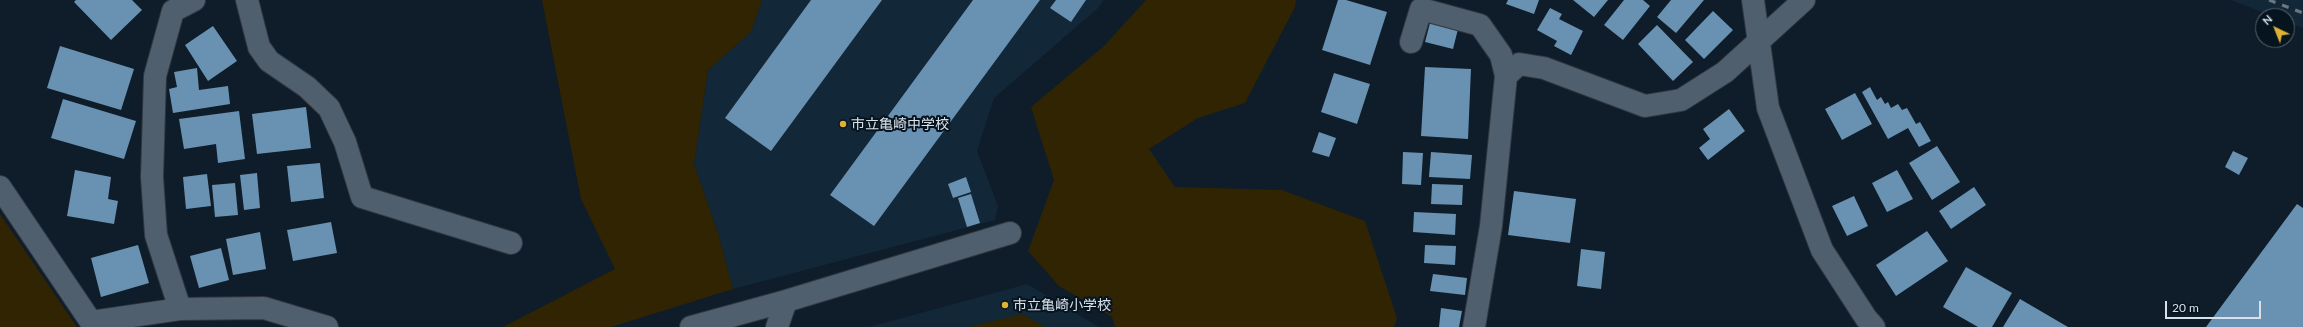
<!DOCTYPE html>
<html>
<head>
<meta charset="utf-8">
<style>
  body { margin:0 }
  #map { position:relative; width:2303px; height:327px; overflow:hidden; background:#0e1d29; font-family:Lato,sans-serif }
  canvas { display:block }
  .north { position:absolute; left:2255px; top:8px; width:40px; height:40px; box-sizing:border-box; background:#06141f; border:1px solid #5a6670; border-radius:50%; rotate:317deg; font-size:11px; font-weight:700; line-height:16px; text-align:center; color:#d8e1ea }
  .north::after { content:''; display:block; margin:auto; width:14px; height:18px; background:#deb133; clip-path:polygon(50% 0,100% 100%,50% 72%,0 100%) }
  .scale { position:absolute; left:2165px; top:301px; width:96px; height:18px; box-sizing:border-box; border:2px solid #d8e1ea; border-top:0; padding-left:5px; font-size:12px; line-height:14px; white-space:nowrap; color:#d8e1ea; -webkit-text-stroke:3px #06141f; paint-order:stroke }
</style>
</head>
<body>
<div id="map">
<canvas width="2303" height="327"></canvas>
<div class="north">N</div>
<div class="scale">20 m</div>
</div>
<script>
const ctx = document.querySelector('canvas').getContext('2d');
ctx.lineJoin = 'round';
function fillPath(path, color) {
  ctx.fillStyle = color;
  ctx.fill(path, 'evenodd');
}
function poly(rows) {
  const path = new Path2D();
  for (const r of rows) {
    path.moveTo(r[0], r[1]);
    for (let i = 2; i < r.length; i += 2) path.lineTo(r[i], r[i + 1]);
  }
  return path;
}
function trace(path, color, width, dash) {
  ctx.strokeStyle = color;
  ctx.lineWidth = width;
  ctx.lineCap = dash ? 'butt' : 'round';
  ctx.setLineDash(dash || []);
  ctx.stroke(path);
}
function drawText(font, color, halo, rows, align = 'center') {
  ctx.font = font + ' Lato,"Noto Sans JP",sans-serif';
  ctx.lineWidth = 4;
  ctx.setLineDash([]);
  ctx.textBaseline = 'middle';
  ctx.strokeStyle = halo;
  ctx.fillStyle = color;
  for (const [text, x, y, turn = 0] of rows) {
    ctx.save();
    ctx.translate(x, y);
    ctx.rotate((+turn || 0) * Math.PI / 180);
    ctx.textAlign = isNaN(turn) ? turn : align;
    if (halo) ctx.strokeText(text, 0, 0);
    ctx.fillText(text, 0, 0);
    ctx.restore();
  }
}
fillPath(poly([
  [762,0,1104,0,1097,9,994,98,977,151,998,206,995,220,733,289,718,233,694,164,708,70,751,32],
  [2231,0,2303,0,2303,28,2287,22,2287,16,2272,16],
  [1027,284,1099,327,869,327]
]), '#122737');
fillPath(poly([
  [542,0,762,0,751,32,708,70,694,164,718,233,733,289,611,327,503,327,615,269,581,199],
  [1146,0,1296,0,1295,7,1245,103,1198,118,1149,149,1175,187,1282,190,1365,221,1397,318,1394,327,1115,327,1112,317,1059,286,1028,251,1054,180,1031,107,1104,46],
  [0,214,77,327,0,327],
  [1023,314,1045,327,968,327]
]), '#302403');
fillPath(poly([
  [76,0,132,0,142,10,111,40,74,2],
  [811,0,882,0,771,151,725,118],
  [973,0,1040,0,874,226,830,195],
  [1056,0,1086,0,1071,22,1050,8],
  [1338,0,1346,0,1387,12,1370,65,1322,50],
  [1508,0,1539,0,1534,14,1506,4],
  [1573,0,1608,0,1594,17],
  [1624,0,1643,0,1650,6,1623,40,1604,25],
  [1671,0,1704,0,1676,33,1657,17],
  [1550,8,1562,14,1559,19,1583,31,1571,55,1554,46,1557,41,1537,30],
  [1713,11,1733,30,1704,59,1685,40],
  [1430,23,1458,29,1453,49,1425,42],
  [1657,25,1693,62,1673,81,1638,44],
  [213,26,237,61,208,81,185,45],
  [60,46,134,69,121,110,47,88],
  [1425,67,1471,69,1468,139,1421,136],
  [197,68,199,90,228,86,230,104,173,113,169,89,177,87,174,72],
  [1334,73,1370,84,1357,124,1321,112],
  [1870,87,1877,100,1881,97,1885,104,1888,102,1891,108,1898,104,1902,110,1907,108,1916,124,1920,122,1931,141,1919,147,1908,128,1888,139,1862,92],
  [1855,93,1872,124,1842,140,1825,109],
  [63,99,136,121,124,159,51,138],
  [306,107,311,148,257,154,252,114],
  [1729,109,1745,131,1708,160,1699,148,1710,139,1703,129],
  [239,111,245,159,218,163,216,144,184,149,179,119],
  [1319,132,1336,138,1329,157,1312,152],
  [1937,146,1960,182,1932,200,1909,163],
  [2233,151,2248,158,2239,175,2225,167],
  [1403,152,1423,153,1421,185,1402,184],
  [1431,152,1472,155,1470,179,1429,177],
  [320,163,324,198,291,202,287,166],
  [75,170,111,177,108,199,118,201,114,224,67,216],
  [1897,170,1913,199,1887,212,1872,183],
  [257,173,260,208,244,210,240,175],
  [207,174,211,206,186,209,183,177],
  [966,177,971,192,953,198,948,184],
  [235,183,238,215,215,217,212,185],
  [1432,184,1463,185,1462,205,1431,204],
  [1974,187,1986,205,1951,229,1939,211],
  [1514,191,1576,199,1570,243,1508,235],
  [971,194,980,223,967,227,958,198],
  [1854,196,1868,226,1847,236,1832,206],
  [2297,204,2303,208,2303,327,2206,327],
  [1414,212,1456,214,1455,235,1413,232],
  [331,222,337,253,293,261,287,230],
  [1927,231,1948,261,1896,296,1876,265],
  [260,232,266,269,233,275,226,239],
  [138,245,149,283,101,297,91,258],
  [1425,245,1456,246,1455,265,1424,263],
  [221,248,229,280,199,288,190,256],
  [1581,249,1605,252,1601,289,1577,286],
  [1966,267,2012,293,1992,327,1978,327,1943,307],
  [1433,274,1467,278,1465,295,1430,291],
  [2020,299,2068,327,2003,327],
  [1441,308,1462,311,1459,327,1439,327]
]), '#6991b2');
const street = poly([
  [247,0,259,47,269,61,307,87,329,108,345,142,362,197,511,243],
  [1753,0,1768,108,1822,250,1866,318,1874,327],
  [1411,42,1421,9,1480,25,1501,55,1506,76],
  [0,187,91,322,180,309,264,308,327,327],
  [180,309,156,235,152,177,155,76,173,11,194,0],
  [691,327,786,301],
  [777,327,786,301,1010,233],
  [1474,327,1491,226,1506,76,1519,64,1544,68,1645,106,1681,100,1725,72,1804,0]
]);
trace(street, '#303741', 24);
trace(street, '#4f5f6e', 22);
trace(poly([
  [2269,0,2303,13]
]), '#6a7681', 3, [7, 7]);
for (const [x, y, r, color] of [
  [843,124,4,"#deb133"],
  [1005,305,4,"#deb133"]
]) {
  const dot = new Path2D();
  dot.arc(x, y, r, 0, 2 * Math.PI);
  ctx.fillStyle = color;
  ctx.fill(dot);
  trace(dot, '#06141f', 1.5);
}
drawText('14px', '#d8e1ea', '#06141f', [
  ["市立亀崎中学校",851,124],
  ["市立亀崎小学校",1013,305]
], 'left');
</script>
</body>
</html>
